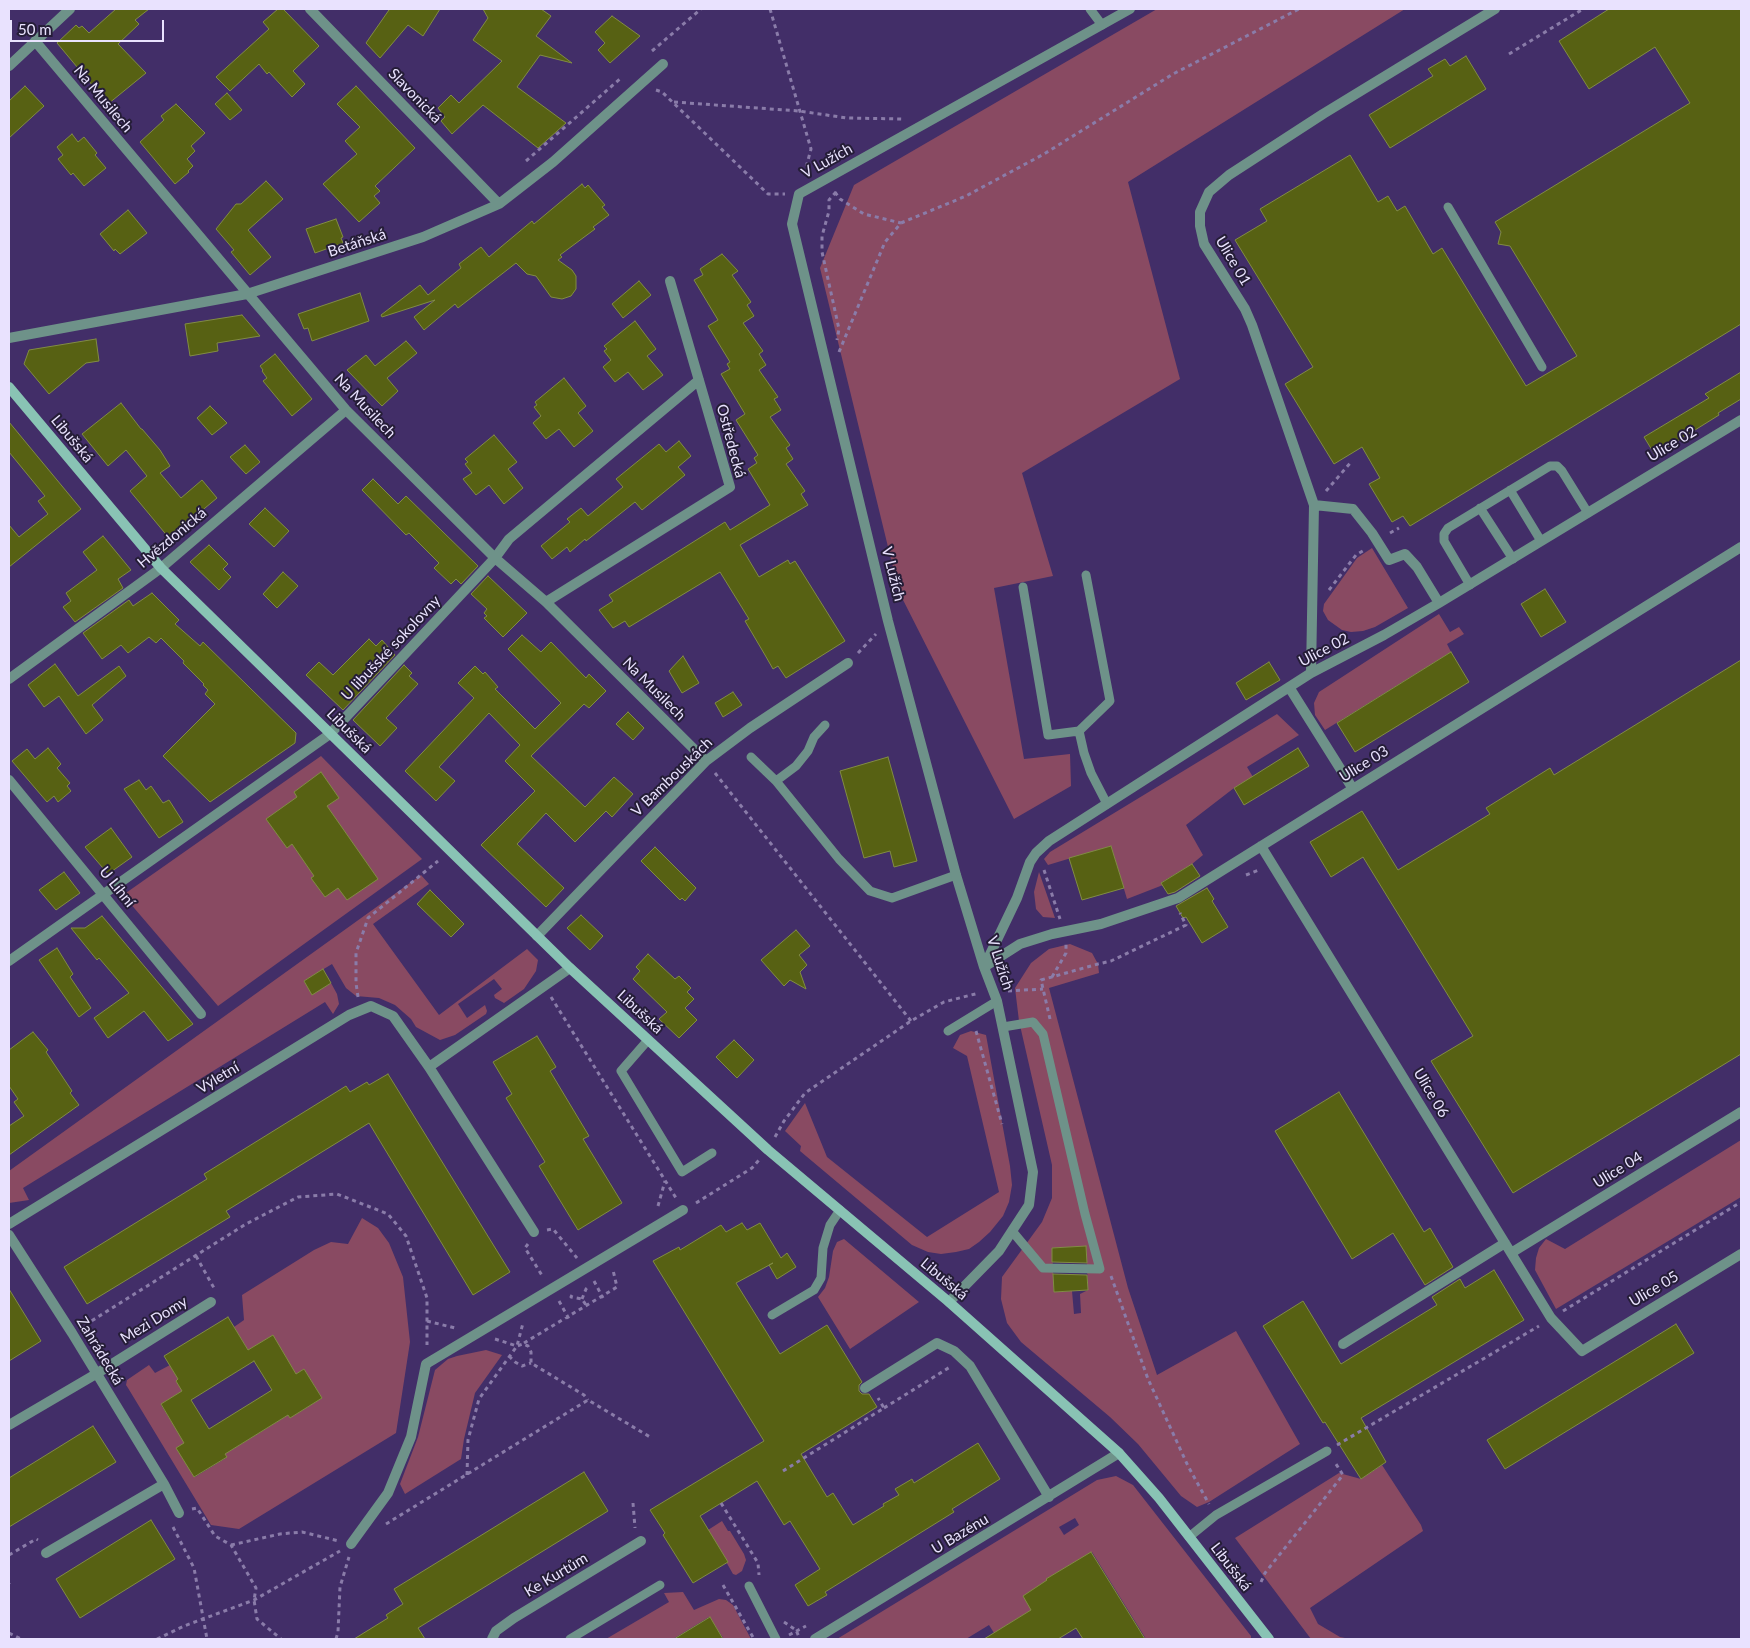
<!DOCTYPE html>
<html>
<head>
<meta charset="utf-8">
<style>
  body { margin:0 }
  #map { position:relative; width:1750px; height:1648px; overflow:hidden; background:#422e68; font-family:Lato,sans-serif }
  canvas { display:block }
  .frame { position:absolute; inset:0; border:10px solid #e9e2fe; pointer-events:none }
  .scale { position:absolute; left:10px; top:20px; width:154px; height:22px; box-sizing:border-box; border:2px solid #e9e2fe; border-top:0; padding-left:6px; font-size:15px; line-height:18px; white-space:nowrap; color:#e9e2fe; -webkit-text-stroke:4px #251d37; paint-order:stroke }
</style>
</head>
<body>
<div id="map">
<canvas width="1750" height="1648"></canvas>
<div class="frame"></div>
<div class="scale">50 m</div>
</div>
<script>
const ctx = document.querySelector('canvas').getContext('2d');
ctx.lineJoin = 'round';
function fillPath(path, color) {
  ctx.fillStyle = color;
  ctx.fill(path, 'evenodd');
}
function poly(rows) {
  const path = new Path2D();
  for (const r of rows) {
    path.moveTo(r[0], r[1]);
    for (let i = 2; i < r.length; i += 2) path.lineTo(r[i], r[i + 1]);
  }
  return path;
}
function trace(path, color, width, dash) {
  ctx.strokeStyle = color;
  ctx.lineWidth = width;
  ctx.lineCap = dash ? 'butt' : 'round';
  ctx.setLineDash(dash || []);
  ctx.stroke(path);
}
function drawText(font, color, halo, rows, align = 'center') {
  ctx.font = font + ' Lato,sans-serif';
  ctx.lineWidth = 4;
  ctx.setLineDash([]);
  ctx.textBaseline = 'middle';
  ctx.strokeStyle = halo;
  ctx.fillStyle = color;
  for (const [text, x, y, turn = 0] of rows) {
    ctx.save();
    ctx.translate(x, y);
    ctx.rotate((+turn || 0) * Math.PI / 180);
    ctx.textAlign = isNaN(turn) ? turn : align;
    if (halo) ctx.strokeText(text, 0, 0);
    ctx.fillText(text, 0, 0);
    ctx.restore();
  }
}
fillPath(poly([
  [1157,9,1405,9,1128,182,1180,379,1022,473,1053,576,994,588,1024,759,1070,754,1071,786,1014,819,899,592,820,268,854,185],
  [1372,548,1408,608,1375,627,1363,631,1351,632,1342,630,1328,620,1323,611,1324,604,1357,558],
  [1439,614,1450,632,1459,627,1464,634,1447,644,1451,652,1325,730,1315,715,1314,703,1319,692],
  [1277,714,1299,735,1247,767,1253,777,1234,788,1186,825,1203,855,1192,864,1162,882,1163,885,1127,899,1111,846,1048,865,1044,859,1050,852],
  [321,756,422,859,218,1006,123,895],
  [1039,872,1055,918,1043,917,1036,909,1034,892],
  [421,875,429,884,373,924,439,1015,527,949,538,960,536,971,524,989,504,1003,495,998,494,995,502,989,494,979,458,1004,467,1018,485,1005,487,1011,486,1014,455,1035,440,1040,416,1027,411,1019,395,1005,379,998,356,996,346,988,332,964,304,981,312,994,331,983,337,994,339,1004,333,1014,325,1002,23,1188,29,1200,9,1203,9,1171],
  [1070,944,1092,953,1098,964,1099,973,1049,988,1128,1288,1157,1375,1236,1331,1300,1444,1209,1502,1197,1507,1181,1496,1138,1444,1110,1417,1021,1342,1007,1323,1001,1299,1002,1277,1042,1222,1052,1198,1052,1165,1019,1021,1015,988,1031,963,1049,949],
  [1086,1247,1088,1290,1080,1294,1081,1313,1074,1314,1072,1291,1054,1292,1052,1248],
  [971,1031,986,1035,1010,1166,1012,1185,1009,1202,1003,1216,990,1232,979,1242,969,1249,956,1252,941,1254,928,1252,912,1245,800,1151,801,1146,785,1131,805,1103,827,1157,927,1237,999,1192,967,1056,953,1048,960,1035],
  [1741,1140,1741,1197,1556,1309,1535,1270,1536,1258,1539,1248,1546,1239,1565,1249],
  [362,1218,378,1228,389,1243,403,1277,410,1342,396,1433,239,1529,211,1525,128,1388,126,1385,127,1380,149,1365,155,1373,170,1365,178,1379,176,1381,180,1387,185,1389,161,1405,171,1421,179,1416,195,1477,226,1458,225,1454,288,1415,290,1418,322,1398,304,1369,289,1379,248,1350,234,1327,244,1320,242,1295,314,1250,331,1242,348,1244],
  [844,1239,919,1302,850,1349,818,1297,825,1288,829,1277,833,1251,837,1242],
  [486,1350,502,1355,475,1393,464,1439,461,1459,405,1494,400,1484,418,1437,435,1370,448,1359,457,1356],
  [1382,1465,1421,1525,1423,1531,1310,1608,1318,1624,1340,1637,1350,1639,1311,1639,1235,1538,1339,1473,1361,1479],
  [1116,1476,1133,1485,1251,1636,1251,1639,1146,1639,1092,1552,1047,1579,1056,1595,994,1633,989,1625,966,1639,837,1639,1097,1480],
  [1075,1518,1079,1525,1064,1535,1059,1527],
  [722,1521,728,1531,730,1531,744,1554,746,1560,742,1571,736,1575,733,1574,708,1530],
  [683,1592,694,1610,719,1599,726,1600,733,1605,751,1639,724,1639,709,1617,673,1639,606,1639,669,1602,664,1593]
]), '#894a62');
const building = poly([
  [116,9,149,9,135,20,139,24,118,44,146,73,108,104,57,43,76,25,79,28,82,26,89,33,116,9],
  [278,9,283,9,319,46,293,71,305,84,292,97,269,72,267,74,259,64,230,91,216,77,269,29,263,22,278,9],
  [386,9,440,9,423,36,408,25,380,58,366,43,389,10,386,9],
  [483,9,541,9,551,16,536,36,572,63,540,55,517,87,566,123,538,148,483,105,452,134,441,121,445,117,438,108,451,95,459,103,502,61,473,40,488,18,483,9],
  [1609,9,1741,9,1741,324,1410,526,1403,516,1392,522,1369,484,1380,478,1362,447,1334,464,1285,384,1313,367,1235,240,1267,221,1260,209,1350,155,1378,202,1388,196,1397,211,1405,206,1433,254,1442,248,1526,386,1577,356,1510,246,1498,244,1501,232,1495,222,1690,103,1655,47,1589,89,1559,41,1609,9],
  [612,16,640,36,610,63,598,50,605,43,595,32,612,16],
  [1466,56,1486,89,1390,148,1369,115,1433,76,1428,69,1445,59,1450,66,1466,56],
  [25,86,44,106,9,138,9,101,25,86],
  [356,86,415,148,375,186,380,191,374,196,380,203,359,222,323,184,357,154,345,141,360,127,337,104,356,86],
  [227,93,242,110,230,120,215,104,227,93],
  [176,104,205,133,191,146,195,151,187,159,193,166,188,171,189,172,175,184,140,142,164,120,161,116,176,104],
  [72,134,78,142,84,137,97,153,95,155,106,168,84,186,73,173,71,175,58,159,63,155,57,147,72,134],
  [266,181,283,199,248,230,271,257,250,275,231,252,234,250,216,229,236,204,241,204,266,181],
  [582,184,585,188,588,185,605,205,602,207,609,215,593,227,595,229,560,255,562,257,558,260,572,270,576,276,576,289,571,296,562,299,551,297,536,276,527,274,516,263,458,308,455,304,424,330,414,317,435,300,382,317,381,315,420,285,428,295,461,268,459,264,481,247,489,257,532,221,534,224,582,184],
  [128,210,147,233,120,254,115,249,114,251,100,234,128,210],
  [336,219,343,237,341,238,343,243,315,253,306,229,336,219],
  [722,254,738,271,732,275,751,302,747,305,754,316,743,323,763,351,759,354,766,365,759,370,778,397,774,399,781,410,770,417,790,445,786,448,793,459,786,464,805,491,801,494,808,505,740,545,759,577,788,560,790,564,795,561,845,641,786,678,778,666,773,669,765,655,745,621,749,619,720,572,629,627,625,621,613,628,599,610,613,601,609,595,725,522,730,530,770,505,748,469,757,463,754,458,758,455,736,420,745,414,721,374,730,369,727,364,730,362,708,326,718,320,694,280,703,275,700,269,722,254],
  [639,281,651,295,623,318,612,304,639,281],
  [360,293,369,321,312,341,308,328,304,329,298,314,360,293],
  [242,315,260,336,217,343,218,351,190,356,185,324,242,315],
  [635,321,656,349,647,356,663,375,643,390,628,372,615,382,603,367,611,360,604,351,607,349,604,346,635,321],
  [96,339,99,361,86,363,49,394,24,364,29,350,96,339],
  [406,341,417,353,387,378,398,391,382,406,347,370,366,355,375,366,406,341],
  [275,354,312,399,292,416,263,381,267,378,262,371,263,370,260,366,275,354],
  [1741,372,1741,399,1718,413,1719,415,1655,455,1644,437,1709,398,1705,394,1741,372],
  [564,378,586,406,578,413,593,431,574,447,559,429,546,439,533,423,541,416,534,407,537,405,535,402,564,378],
  [121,403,141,429,142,429,160,450,170,466,160,473,181,498,202,480,217,498,169,538,130,491,147,476,126,450,108,466,82,434,121,403],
  [210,406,227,423,212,435,197,418,210,406],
  [9,422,81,509,9,567,9,525,19,537,48,514,38,501,45,496,9,452,9,422],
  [494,435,517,462,508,469,523,488,504,504,489,485,476,495,463,479,472,473,465,464,468,462,465,459,494,435],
  [679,441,691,456,678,467,685,475,642,510,635,502,586,541,585,539,570,552,567,547,552,559,541,546,570,522,567,519,581,508,588,516,623,487,616,479,659,444,666,452,679,441],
  [245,445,260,462,246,474,230,457,245,445],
  [373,479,398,504,406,496,478,566,461,584,456,579,451,584,434,568,439,563,409,533,406,535,362,490,373,479],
  [265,508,289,531,274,547,249,524,265,508],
  [103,536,131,570,118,579,123,588,75,622,63,607,71,601,66,593,97,570,83,552,103,536],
  [209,545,228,564,223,569,231,577,219,590,190,562,209,545],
  [283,572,298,586,277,608,263,594,283,572],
  [488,576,527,613,503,637,484,618,487,616,484,613,487,609,471,594,488,576],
  [1545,589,1566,622,1541,637,1521,604,1545,589],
  [152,593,179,620,175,624,200,646,203,642,296,733,295,743,210,802,163,756,215,704,205,694,208,690,203,685,204,684,183,663,184,661,161,638,156,643,149,637,128,653,121,645,102,659,83,633,129,600,133,606,152,593],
  [522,635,541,652,551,642,586,678,589,674,606,691,589,708,584,704,531,756,585,807,614,777,633,794,612,817,606,811,575,842,546,813,517,844,564,888,546,907,481,845,535,791,505,761,520,745,489,713,439,767,455,781,436,801,405,771,474,698,458,683,475,666,483,674,485,672,498,687,495,689,535,729,561,703,508,649,522,635],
  [369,639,376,646,382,640,395,655,343,710,306,675,319,662,333,675,369,639],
  [1451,652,1469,682,1355,752,1337,723,1451,652],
  [683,656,699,683,682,693,669,671,683,656],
  [1741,660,1741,1054,1513,1193,1431,1061,1473,1036,1363,857,1331,877,1310,842,1362,811,1398,870,1490,814,1486,808,1550,768,1554,775,1741,660],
  [1269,662,1280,680,1246,700,1236,683,1269,662],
  [55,664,78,696,119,666,126,676,92,705,103,720,86,734,59,696,44,707,28,685,55,664],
  [404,665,412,673,409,676,418,684,386,718,397,728,380,746,353,720,404,665],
  [733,692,742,705,723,717,715,703,733,692],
  [628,712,644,728,633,740,616,724,628,712],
  [48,748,61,764,57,768,70,783,67,786,71,791,58,802,54,796,47,802,12,761,27,749,35,759,48,748],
  [1298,748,1309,766,1244,805,1234,788,1298,748],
  [888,757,917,861,894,867,890,851,864,858,840,771,888,757],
  [321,772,339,798,327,806,378,879,347,900,338,888,325,897,311,878,314,876,292,844,287,848,266,819,297,797,294,792,321,772],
  [139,780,146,790,151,786,163,803,169,800,183,822,159,838,124,789,139,780],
  [111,828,132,857,108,874,85,847,111,828],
  [1111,846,1124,888,1082,900,1069,858,1111,846],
  [655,847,696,888,685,901,682,898,680,900,641,861,655,847],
  [1192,864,1200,876,1175,892,1168,894,1161,883,1192,864],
  [64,872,80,893,56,910,39,890,64,872],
  [1207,888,1214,899,1212,901,1228,927,1202,943,1186,917,1183,918,1176,906,1207,888],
  [430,890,464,924,451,937,417,904,430,890],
  [581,915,603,936,590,950,567,928,581,915],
  [102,916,193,1024,168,1041,144,1011,108,1038,94,1018,129,993,99,958,97,960,71,928,85,928,102,916],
  [796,930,810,946,799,955,807,965,800,972,806,989,790,980,784,986,761,960,796,930],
  [57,948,73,974,70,977,91,1008,79,1017,39,960,57,948],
  [648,954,675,979,679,976,691,988,687,992,694,999,685,1008,697,1020,679,1038,659,1019,667,1012,633,979,640,971,636,967,648,954],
  [323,969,331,983,312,995,304,981,323,969],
  [33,1032,48,1050,46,1052,72,1091,70,1093,79,1105,9,1155,9,1126,24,1116,14,1102,18,1099,9,1086,9,1050,33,1032],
  [537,1036,556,1067,550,1071,589,1136,583,1139,622,1203,578,1230,539,1166,545,1162,506,1098,512,1094,493,1062,537,1036],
  [734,1040,754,1060,737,1078,716,1057,734,1040],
  [388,1074,510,1272,473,1295,369,1123,226,1211,230,1217,87,1304,64,1267,207,1179,204,1174,346,1086,350,1092,367,1082,369,1085,388,1074],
  [1339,1092,1424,1232,1430,1228,1453,1267,1425,1285,1393,1233,1352,1259,1275,1131,1339,1092],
  [742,1223,747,1230,760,1223,781,1258,787,1253,796,1267,777,1279,769,1265,773,1263,736,1283,780,1354,827,1325,862,1382,859,1385,859,1391,862,1394,869,1394,877,1407,801,1454,827,1497,833,1493,853,1525,884,1506,883,1504,899,1495,895,1489,912,1479,914,1483,978,1443,1000,1479,952,1509,954,1512,825,1592,827,1595,808,1606,795,1585,820,1569,790,1521,784,1525,757,1481,700,1516,728,1562,693,1583,663,1535,665,1533,650,1510,764,1441,653,1261,679,1247,680,1250,721,1225,726,1232,742,1223],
  [1086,1246,1087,1263,1052,1262,1052,1248,1086,1246],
  [1494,1270,1524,1320,1361,1418,1386,1462,1361,1479,1325,1422,1323,1423,1263,1326,1303,1301,1341,1364,1437,1305,1432,1297,1460,1279,1465,1288,1494,1270],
  [1053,1274,1087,1275,1088,1290,1054,1292,1053,1274],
  [9,1289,41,1341,9,1361,9,1289],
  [228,1317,248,1350,273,1335,296,1374,304,1369,322,1398,290,1418,288,1415,225,1454,227,1457,194,1477,176,1448,184,1443,161,1404,182,1391,176,1381,178,1379,164,1356,228,1317],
  [254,1361,272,1390,209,1429,191,1400,254,1361],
  [1676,1324,1694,1353,1505,1469,1487,1440,1676,1324],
  [93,1426,116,1462,9,1527,9,1478,93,1426],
  [584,1472,608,1511,418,1628,425,1639,354,1639,388,1618,386,1615,403,1604,394,1589,584,1472],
  [151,1520,175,1559,80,1618,56,1579,151,1520],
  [1091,1552,1145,1639,1083,1639,1076,1628,1058,1639,984,1639,1031,1610,1023,1596,1047,1580,1046,1579,1091,1552],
  [710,1617,723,1639,674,1639,710,1617]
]);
fillPath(building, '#576113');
trace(building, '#818c43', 1);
trace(poly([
  [770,9,811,149,804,175],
  [652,51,701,9],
  [1509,54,1583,9],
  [656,90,662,92,768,194,785,194],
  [674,102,799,111,847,118,902,119],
  [526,161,621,78],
  [835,192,840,199,864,214,901,223],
  [836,192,829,200,829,211,822,236,822,252,839,329,837,340],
  [839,352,885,242,901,223,966,196,1044,154,1173,74,1299,9],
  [1326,491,1352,461],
  [1390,533,1399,528],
  [1329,590,1356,555,1366,549],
  [858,653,876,634],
  [715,773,911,1021],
  [1044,870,1060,919],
  [1246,875,1259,870],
  [1052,977,1066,953,1066,944],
  [1008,991,1043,989],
  [358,997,356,983,356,953,368,918,438,861],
  [551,997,676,1198],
  [1050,1019,1041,980,1098,964,1111,961,1186,925,1180,913],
  [976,1031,1002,1124],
  [775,1137,784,1121,805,1093,911,1021,944,1002,979,993],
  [696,1203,752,1168,759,1160],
  [658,1206,665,1181],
  [547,1230,553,1229,577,1258],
  [528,1244,525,1248,543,1277],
  [196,1256,214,1288],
  [1111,1276,1148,1379,1188,1466,1209,1504],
  [594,1281,603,1298],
  [572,1295,571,1297,582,1299,586,1305],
  [582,1299,586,1289,588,1287],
  [559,1301,569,1319],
  [1563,1311,1741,1202],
  [427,1321,455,1328],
  [85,1325,246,1224,298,1197,337,1194,388,1214,406,1236,427,1298,427,1345],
  [495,1339,517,1346,523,1344,528,1346,531,1352,531,1363,584,1395,588,1400],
  [524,1343,617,1287,613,1270],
  [509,1356,515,1362,522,1366,531,1363],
  [884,1408,950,1367],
  [1337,1445,1539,1326],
  [783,1471,884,1408,878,1398],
  [467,1475,468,1440,479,1399,517,1346,523,1323],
  [633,1503,635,1528],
  [721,1503,758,1563,759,1575],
  [192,1509,197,1508,215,1536,231,1545,256,1588,254,1600,257,1619,281,1639],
  [386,1524,588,1400,650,1437],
  [173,1527,194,1568,207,1639],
  [231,1545,280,1534,302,1532,339,1541],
  [9,1555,36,1539,38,1540],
  [1261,1582,1265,1573,1343,1475,1334,1461],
  [9,1583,9,1584],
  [723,1585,754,1639],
  [784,1622,796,1630,799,1637],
  [9,1633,21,1639],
  [789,1635,806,1626],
  [157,1639,184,1626,254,1600,340,1551],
  [336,1639,338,1632,340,1587,349,1557]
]), '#8a7ca9', 3, [4, 4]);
trace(poly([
  [1090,9,1102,25],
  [1448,207,1542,367],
  [1510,490,1541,541],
  [1480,508,1513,559],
  [1470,585,1444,541,1444,534,1448,528,1550,466,1557,466,1562,471,1588,513],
  [1023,587,1048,735,1079,731,1110,701,1086,575],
  [1079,731,1084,753,1091,773,1107,804],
  [751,757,776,781,839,859,870,891,892,898,956,875],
  [776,781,796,766,808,751,814,737,825,725],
  [1003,1027,1033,1022,1043,1034,1085,1214,1100,1269,1043,1268,1012,1231],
  [948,1031,997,1001],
  [648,1040,621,1071,682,1172,712,1153],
  [772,1315,814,1290,821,1278,823,1248,830,1225,840,1210],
  [1189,1537,1216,1515,1327,1451],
  [749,1586,776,1639],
  [570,1639,660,1585]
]), '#6e9289', 9);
trace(poly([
  [310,9,499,204],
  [35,41,346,410,495,558,546,602,706,761],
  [9,66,70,9],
  [9,338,247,294,423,237,499,204,553,162,663,64],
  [1314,505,1353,509,1372,533,1389,560,1405,554,1417,567,1439,603],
  [546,602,730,487,670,281],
  [1311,673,1314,505,1252,325,1245,309,1204,244,1200,226,1200,212,1209,192,1229,175,1323,114,1495,9],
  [9,679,161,568,346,410],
  [1289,687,1353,789],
  [9,780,201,1014],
  [1261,846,1551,1318,1582,1351,1741,1254],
  [537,936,706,761,750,728,848,663],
  [9,961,330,734,495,558,509,539,699,380],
  [984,967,1017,898,1030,862,1036,853,1049,841,1311,673,1384,635,1439,603,1741,420],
  [984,967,1020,944,1052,934,1101,924,1178,898,1741,547],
  [429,1067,570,968],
  [9,1224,349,1015,371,1006,393,1016,429,1067,534,1232],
  [9,1235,72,1333,164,1484,179,1513],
  [1511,1253,1741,1112],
  [949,1302,999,1251,1012,1231,1029,1205,1033,1172,997,1001,984,967,956,875,888,621,792,224,799,194,1130,9],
  [1343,1344,1505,1243],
  [865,1388,937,1343,954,1351,970,1366,1049,1497],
  [9,1425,96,1374,211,1302],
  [351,1544,388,1493,411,1437,426,1364,683,1210],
  [46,1553,164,1484],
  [492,1639,496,1631,514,1618,641,1541],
  [815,1639,1119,1453]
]), '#6e9289', 10);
trace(poly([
  [9,387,161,568,570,968,768,1150,949,1302,1119,1453,1159,1498,1269,1639]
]), '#89c3b4', 10);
drawText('15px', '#e9e2fe', '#251d37', [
  ["Slavonická",415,96,46],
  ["Na Musilech",103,99,50],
  ["V Lužích",827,161,-29],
  ["Betáňská",357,243,-18],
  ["Ulice 01",1233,261,59],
  ["Na Musilech",365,406,47],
  ["Libušská",72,439,50],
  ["Ostředecká",731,441,75],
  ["Ulice 02",1672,444,-31],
  ["Hvězdonická",172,538,-40],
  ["V Lužích",893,574,76],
  ["U libušské sokolovny",391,648,-47],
  ["Ulice 02",1324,650,-28],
  ["Na Musilech",654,689,45],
  ["Libušská",349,731,45],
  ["Ulice 03",1364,764,-32],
  ["V Bambouskách",672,777,-44],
  ["U Líhní",117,887,51],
  ["V Lužích",1000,963,72],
  ["Libušská",640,1012,43],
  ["Výletní",218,1078,-31],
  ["Ulice 06",1431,1093,59],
  ["Ulice 04",1618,1170,-32],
  ["Libušská",944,1279,40],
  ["Ulice 05",1654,1289,-31],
  ["Mezi Domy",154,1320,-32],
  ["Zahrádecká",100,1351,59],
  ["U Bazénu",960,1534,-31],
  ["Libušská",1231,1567,52],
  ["Ke Kurtům",556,1575,-31]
]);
</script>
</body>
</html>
